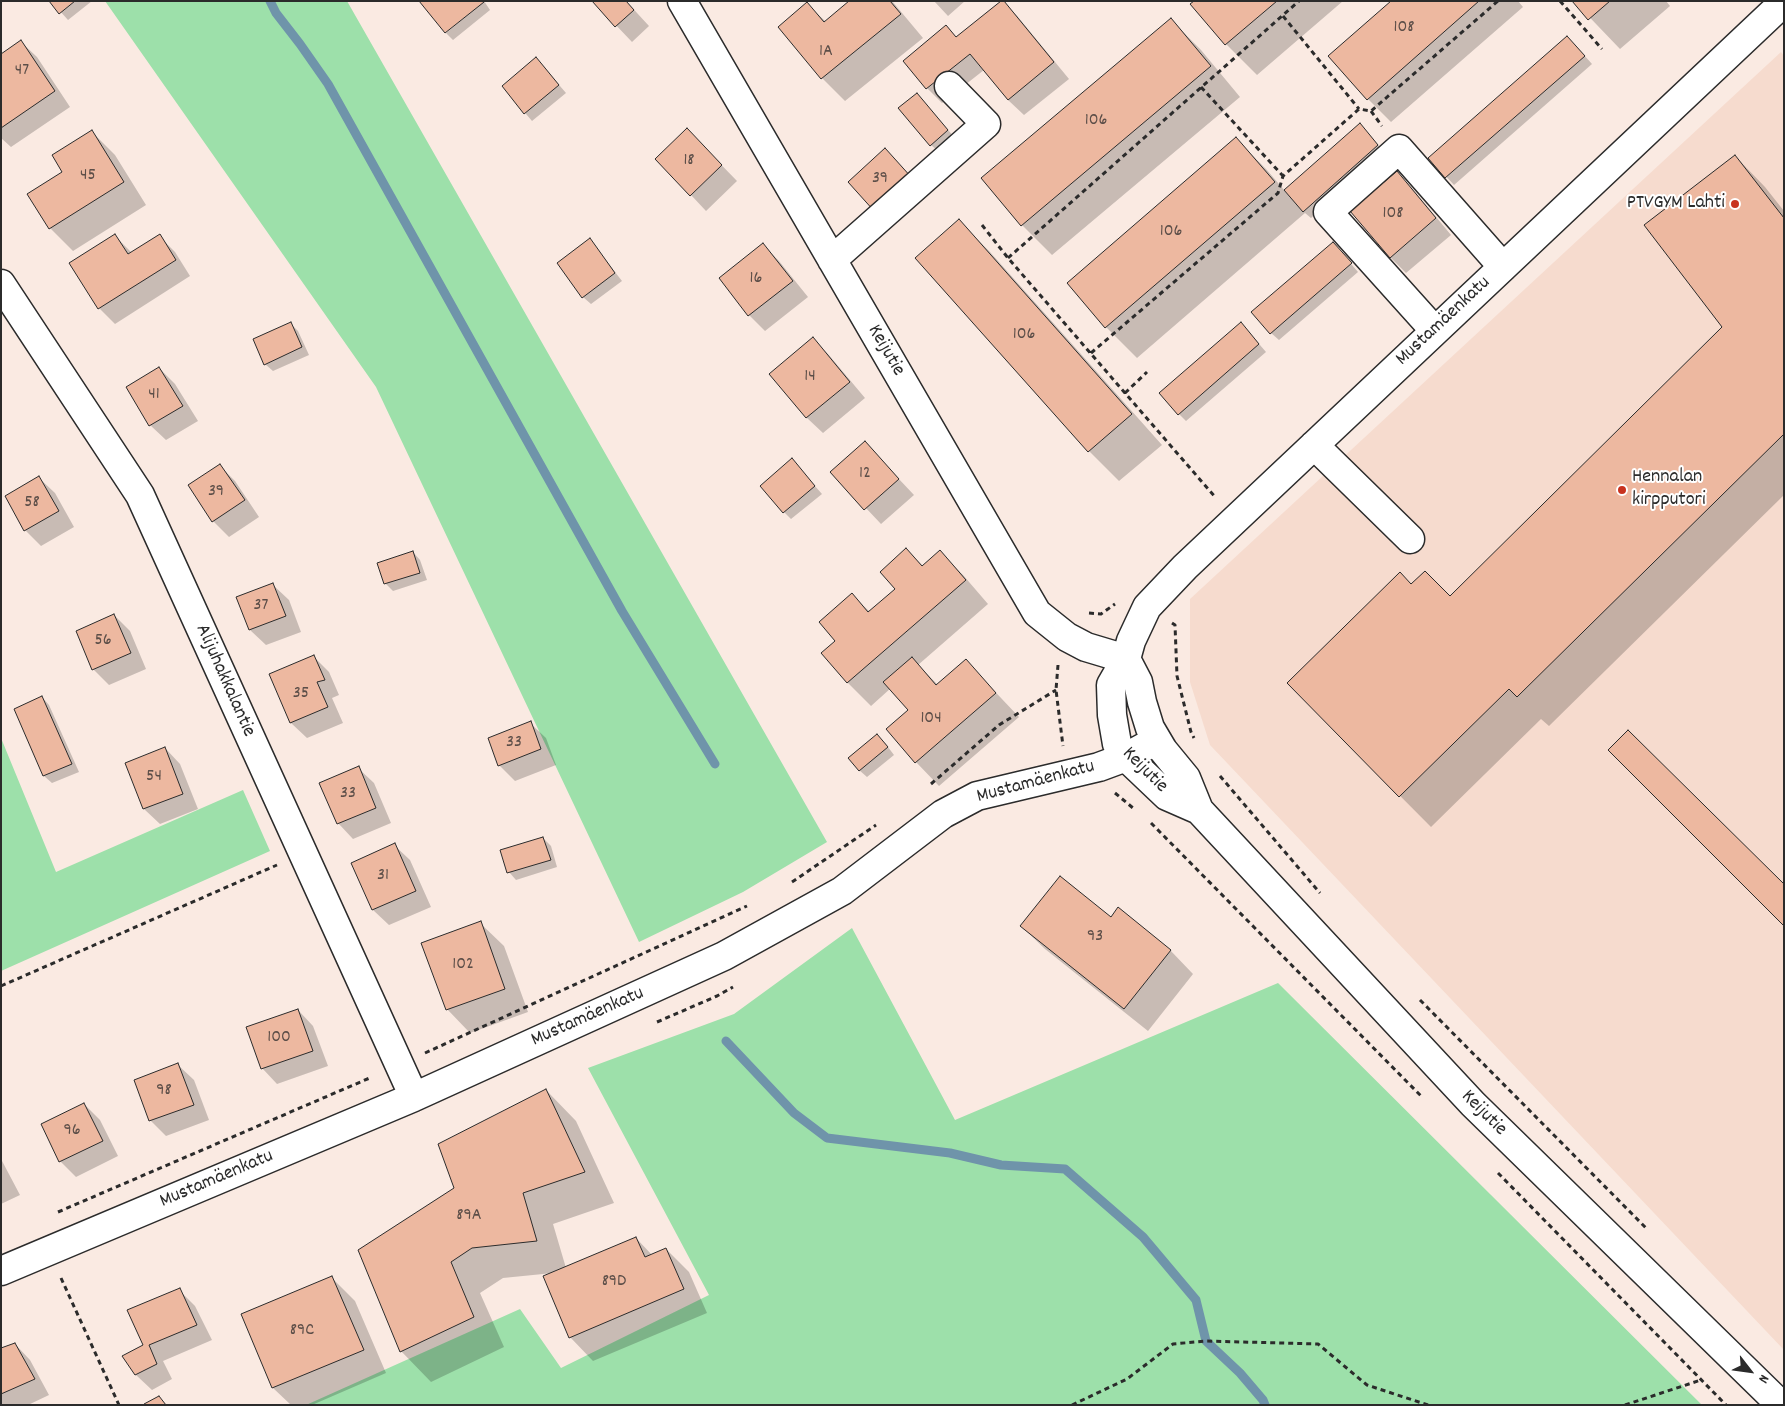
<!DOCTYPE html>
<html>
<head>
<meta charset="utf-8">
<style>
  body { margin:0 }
  #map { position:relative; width:1785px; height:1406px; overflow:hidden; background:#faeae2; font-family:Dekko,sans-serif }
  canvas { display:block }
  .frame { position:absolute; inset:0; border:2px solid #2b2b2b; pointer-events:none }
  .north { position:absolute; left:1725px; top:1346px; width:50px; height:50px; -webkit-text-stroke:4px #fff; paint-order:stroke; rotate:120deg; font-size:14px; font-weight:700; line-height:20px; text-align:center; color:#2b2b2b }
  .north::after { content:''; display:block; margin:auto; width:18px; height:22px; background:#2b2b2b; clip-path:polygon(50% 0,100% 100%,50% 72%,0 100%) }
</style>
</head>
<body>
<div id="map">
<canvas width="1785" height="1406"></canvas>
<div class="frame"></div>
<div class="north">N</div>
</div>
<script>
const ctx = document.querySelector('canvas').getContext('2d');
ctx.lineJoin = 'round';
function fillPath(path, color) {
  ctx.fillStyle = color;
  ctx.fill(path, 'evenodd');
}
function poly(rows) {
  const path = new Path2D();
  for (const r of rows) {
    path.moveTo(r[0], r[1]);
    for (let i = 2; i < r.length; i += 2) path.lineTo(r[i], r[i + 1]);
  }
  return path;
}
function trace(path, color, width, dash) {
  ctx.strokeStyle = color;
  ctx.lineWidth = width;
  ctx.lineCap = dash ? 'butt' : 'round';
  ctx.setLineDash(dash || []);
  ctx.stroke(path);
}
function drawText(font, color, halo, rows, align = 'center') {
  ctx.font = font + ' Dekko,sans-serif';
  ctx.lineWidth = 4;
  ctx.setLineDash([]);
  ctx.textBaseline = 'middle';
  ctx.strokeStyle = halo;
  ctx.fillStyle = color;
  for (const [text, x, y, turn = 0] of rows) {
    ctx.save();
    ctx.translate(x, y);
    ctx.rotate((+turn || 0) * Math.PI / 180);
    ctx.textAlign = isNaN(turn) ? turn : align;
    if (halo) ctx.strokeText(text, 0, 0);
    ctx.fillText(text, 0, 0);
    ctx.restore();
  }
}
fillPath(poly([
  [1781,52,1784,56,1784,1350,1210,745,1190,682,1190,599]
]), '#f6dbce');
fillPath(poly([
  [105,1,347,1,827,842,743,892,639,942,376,387],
  [1,738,56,872,243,790,270,851,1,971],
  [852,928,955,1120,1278,983,1702,1405,306,1405,520,1309,561,1368,709,1295,588,1068,734,1014]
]), '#9de0aa');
fillPath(poly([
  [51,1,92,1,68,20],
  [484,1,490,10,453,40,446,33],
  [593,1,626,1,649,26,632,42],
  [851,1,892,1,923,38,845,101,822,78,807,4,826,22],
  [934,1,965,1,948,16],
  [1003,1,1018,17,1069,79,1024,115,1008,100,984,70,942,103,927,88,946,27,957,38],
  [1196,1,1343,1,1257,75,1226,44,1192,4],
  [1393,1,1518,1,1523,7,1391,122,1368,99],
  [1574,1,1666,1,1670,6,1620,49],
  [1171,20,1201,50,1240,97,1052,255,1022,225],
  [21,42,37,57,70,107,11,147,1,138,1,55],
  [1575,45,1592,64,1454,185,1429,158],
  [536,58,566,93,532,121,503,87],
  [924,102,955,138,939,152,931,145],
  [92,132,115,155,146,205,73,251,50,228,64,172],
  [1367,132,1385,153,1311,218,1305,213,1137,358,1106,327,1069,283,1236,139,1266,169,1285,191],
  [702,145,737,181,706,211,691,195],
  [885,150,927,194,892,227,876,211],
  [1735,156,1765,187,1784,211,1784,495,1549,726,1541,719,1431,827,1288,683,1411,585,1450,598,1724,327],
  [1396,173,1412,188,1451,235,1406,273,1390,257],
  [959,221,990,252,1162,445,1119,481,1089,451],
  [115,236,132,253,159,236,175,252,190,276,115,324,99,308],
  [590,240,622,281,591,304,583,297],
  [763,245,779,261,808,297,765,331,749,315,721,279],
  [1340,251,1358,272,1279,340,1271,333],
  [290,323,298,331,309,355,273,371,265,364],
  [1248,331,1266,352,1186,421,1179,414],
  [812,339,828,354,865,398,823,433,807,418,771,374],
  [159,368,175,384,198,421,166,440,150,425],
  [865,443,914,495,881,524,832,472],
  [220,466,235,481,259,517,229,537,213,521,190,486],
  [799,468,822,494,791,519,784,512],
  [39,478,55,493,74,527,41,546,25,530],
  [906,550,923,566,940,552,963,575,988,604,918,665,938,685,966,661,1019,717,939,786,916,762,888,730,910,710,891,688,871,706,847,682,836,641,852,595,870,612,897,589],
  [413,552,420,560,427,580,393,591,385,583],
  [273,585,289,600,301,632,266,645,250,630,238,598],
  [114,615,130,631,146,669,109,685,93,669],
  [313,656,329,672,339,695,332,698,343,723,307,738,291,723,271,675],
  [42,697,49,705,79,772,52,783,44,776,16,709],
  [530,723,546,738,556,765,515,781,499,765],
  [885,743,894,755,867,777,859,770],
  [165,748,180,764,198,809,160,824,144,809,126,763],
  [358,768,374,783,391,823,353,839,338,823],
  [543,838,551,846,557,867,516,880,509,872],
  [394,845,410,860,431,907,389,925,373,910,353,863],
  [1111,919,1170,950,1193,974,1148,1031,1045,949,1021,926],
  [480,923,504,946,528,1012,470,1033,447,1009],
  [298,1010,313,1026,328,1066,277,1084,262,1068],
  [178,1065,194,1080,209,1120,166,1136,150,1120],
  [546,1090,576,1121,614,1203,553,1224,566,1268,636,1238,652,1255,666,1249,689,1272,707,1313,593,1361,570,1337,553,1273,503,1278,480,1293,504,1347,431,1382,401,1351,456,1188],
  [84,1104,100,1120,118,1156,76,1177,60,1161],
  [1,1159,20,1195,1,1204],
  [332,1278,355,1301,386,1373,312,1405,291,1405,273,1388,243,1315],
  [179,1290,195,1306,212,1340,163,1361,172,1379,152,1390,136,1375,124,1356,144,1345],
  [15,1344,30,1360,49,1395,28,1405,1,1405,1,1350]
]), '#0003');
trace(poly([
  [270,1,276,13,300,44,328,84,622,611,715,764],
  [726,1041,794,1113,827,1138,950,1153,1001,1165,1065,1169,1143,1237,1196,1300,1206,1341,1240,1373,1263,1400,1265,1405]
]), '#6f94aa', 9);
const building = poly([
  [49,1,75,1,59,14,49,1],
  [419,1,484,1,484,2,445,33,419,1],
  [592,1,626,1,634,10,615,27,592,1],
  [849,1,890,1,901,14,821,79,778,27,807,2,824,22,849,1],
  [1001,1,1004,1,1054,62,1008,100,970,54,926,89,903,61,946,25,956,37,1001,1],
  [1194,1,1277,1,1225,45,1190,4,1194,1],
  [1391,1,1479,1,1367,100,1328,56,1391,1],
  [1572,1,1610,1,1588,20,1572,1],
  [1171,18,1211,66,1021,226,981,178,1171,18],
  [1567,36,1585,56,1445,178,1428,158,1567,36],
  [21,40,55,91,1,128,1,54,21,40],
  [536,57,559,85,524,114,502,86,536,57],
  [917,93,948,130,930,146,898,108,917,93],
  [1360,123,1378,145,1303,212,1284,190,1360,123],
  [687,128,722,165,690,196,655,159,687,128],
  [92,130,124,182,49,229,27,194,62,172,52,155,92,130],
  [1236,137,1275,182,1105,328,1067,283,1236,137],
  [885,148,912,178,875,212,848,182,885,148],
  [1735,155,1784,218,1784,434,1517,697,1509,689,1399,797,1287,683,1400,572,1411,584,1425,571,1450,596,1722,327,1644,225,1735,155],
  [1397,171,1436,218,1390,258,1350,211,1397,171],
  [959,219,1132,414,1088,452,915,258,959,219],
  [115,234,128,254,160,234,176,260,98,309,69,263,115,234],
  [590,238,615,273,582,298,557,263,590,238],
  [1333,242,1352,263,1270,334,1251,312,1333,242],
  [763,243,793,281,748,316,719,278,763,243],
  [291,322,302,347,264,365,253,339,291,322],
  [1241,322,1259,344,1178,415,1159,393,1241,322],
  [813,337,850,382,806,418,769,374,813,337],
  [159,367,183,406,149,426,126,387,159,367],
  [865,441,899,479,864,510,830,472,865,441],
  [792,458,815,486,783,513,760,486,792,458],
  [220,464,245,500,212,522,188,485,220,464],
  [39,476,59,511,24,531,5,496,39,476],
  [906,548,922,566,940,550,966,580,847,683,821,653,835,641,819,622,852,593,868,612,895,589,880,572,906,548],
  [413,551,420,573,384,584,377,563,413,551],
  [273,583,286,616,249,630,236,597,273,583],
  [114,614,131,653,92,670,76,631,114,614],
  [314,655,325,680,317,682,328,707,290,723,269,674,314,655],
  [912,657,936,685,966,659,996,693,915,763,886,729,908,710,883,682,912,657],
  [42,696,72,764,43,776,14,709,42,696],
  [531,721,541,749,498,766,488,738,531,721],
  [1628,730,1784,884,1784,926,1608,750,1628,730],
  [877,734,888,747,859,771,848,758,877,734],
  [165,747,183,794,143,809,125,763,165,747],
  [359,766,376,808,337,824,319,783,359,766],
  [543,837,551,860,507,873,500,850,543,837],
  [395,843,416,891,372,910,351,863,395,843],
  [1060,876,1111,917,1118,907,1171,950,1124,1009,1020,926,1060,876],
  [481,921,505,989,446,1010,421,943,481,921],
  [298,1009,313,1051,261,1069,246,1027,298,1009],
  [178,1063,194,1105,149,1121,134,1080,178,1063],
  [546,1089,585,1172,523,1193,537,1241,472,1248,451,1262,474,1317,400,1352,358,1250,454,1188,438,1144,546,1089],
  [84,1103,103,1141,59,1162,41,1124,84,1103],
  [636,1237,645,1257,666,1248,684,1289,569,1338,543,1276,636,1237],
  [332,1276,364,1350,272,1388,241,1314,332,1276],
  [180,1288,197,1325,149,1345,157,1364,135,1375,122,1356,143,1345,127,1310,180,1288],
  [15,1343,35,1379,1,1394,1,1348,15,1343],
  [159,1396,166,1405,144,1405,144,1404,159,1396]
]);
fillPath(building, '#edb8a0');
trace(building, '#2b2b2b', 1);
const minor = poly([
  [682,1,1037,613,1067,637,1086,647,1126,659,1138,682,1142,702,1150,728,1163,750,1186,778,1199,810,1473,1104,1781,1405],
  [832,260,986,124,949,86],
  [1,284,140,495,414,1097],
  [1435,331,1328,212,1399,149,1503,267],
  [1314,445,1410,539],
  [1199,810,1167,796,1126,757,1117,744,1112,715,1111,685,1126,659,1131,641,1147,607,1185,567,1784,2],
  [1,1271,414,1097,724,956,842,891,943,814,977,796,1099,767,1126,757,1157,740]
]);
trace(minor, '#2b2b2b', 31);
trace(poly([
  [1560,1,1602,49],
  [1283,16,1359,109],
  [1201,87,1283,176],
  [1371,111,1382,126],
  [982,225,1008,258,1216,498],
  [1008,258,1299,1],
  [1091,353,1278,193,1283,176,1359,109,1371,111,1498,1],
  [1125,393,1147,372],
  [1089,613,1101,614,1115,604],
  [1172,623,1175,625,1177,676,1191,732,1194,738],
  [1058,665,1056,690,1063,746],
  [1220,776,1320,893],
  [931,784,999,725,1056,690],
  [1115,793,1133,808],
  [1151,823,1423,1098],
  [792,882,876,825],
  [1,986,277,865],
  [1420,1000,1648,1230],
  [657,1022,717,996,733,987],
  [425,1053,747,906],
  [1498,1173,1726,1405],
  [58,1212,372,1077],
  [61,1278,119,1405],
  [1072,1405,1127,1379,1173,1344,1206,1341,1318,1344,1367,1385,1428,1405],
  [1625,1405,1701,1380]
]), '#2b2b2b', 3, [5, 4]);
trace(minor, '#fff', 28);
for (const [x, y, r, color] of [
  [1735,204,5,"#c8321e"],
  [1622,490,5,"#c8321e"]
]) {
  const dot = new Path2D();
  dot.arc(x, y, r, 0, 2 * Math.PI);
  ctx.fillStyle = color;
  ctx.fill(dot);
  trace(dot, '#fff', 2);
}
drawText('18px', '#5c4e48', null, [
  ["108",1404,29],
  ["1A",826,53],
  ["47",22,72],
  ["106",1096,122],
  ["18",689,162],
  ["45",88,177],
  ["39",880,180],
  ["108",1393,215],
  ["106",1171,233],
  ["16",756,280],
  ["106",1024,336],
  ["14",810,378],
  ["41",154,396],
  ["12",865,475],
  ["39",216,493],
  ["58",32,504],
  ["37",261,607],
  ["56",103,642],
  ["35",301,695],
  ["104",931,720],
  ["33",514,744],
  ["54",154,778],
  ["33",348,795],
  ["31",383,877],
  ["93",1095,938],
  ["102",463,966],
  ["100",279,1039],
  ["98",164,1092],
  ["96",72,1132],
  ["89A",469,1217],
  ["89D",614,1283],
  ["89C",302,1332]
]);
drawText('20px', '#2b2b2b', '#fff', [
  ["PTVGYM Lahti",1725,204],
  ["Hennalan",1632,478,"left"],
  ["kirpputori",1632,501,"left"]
], 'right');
drawText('20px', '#2b2b2b', '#fff', [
  ["Mustamäenkatu",1444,322,-43],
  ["Keijutie",885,351,60],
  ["Alijuhakkalantie",224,681,66],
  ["Keijutie",1144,771,45],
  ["Mustamäenkatu",1036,783,-15],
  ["Mustamäenkatu",588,1018,-24],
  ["Keijutie",1483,1114,45],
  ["Mustamäenkatu",217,1180,-23]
]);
</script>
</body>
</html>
